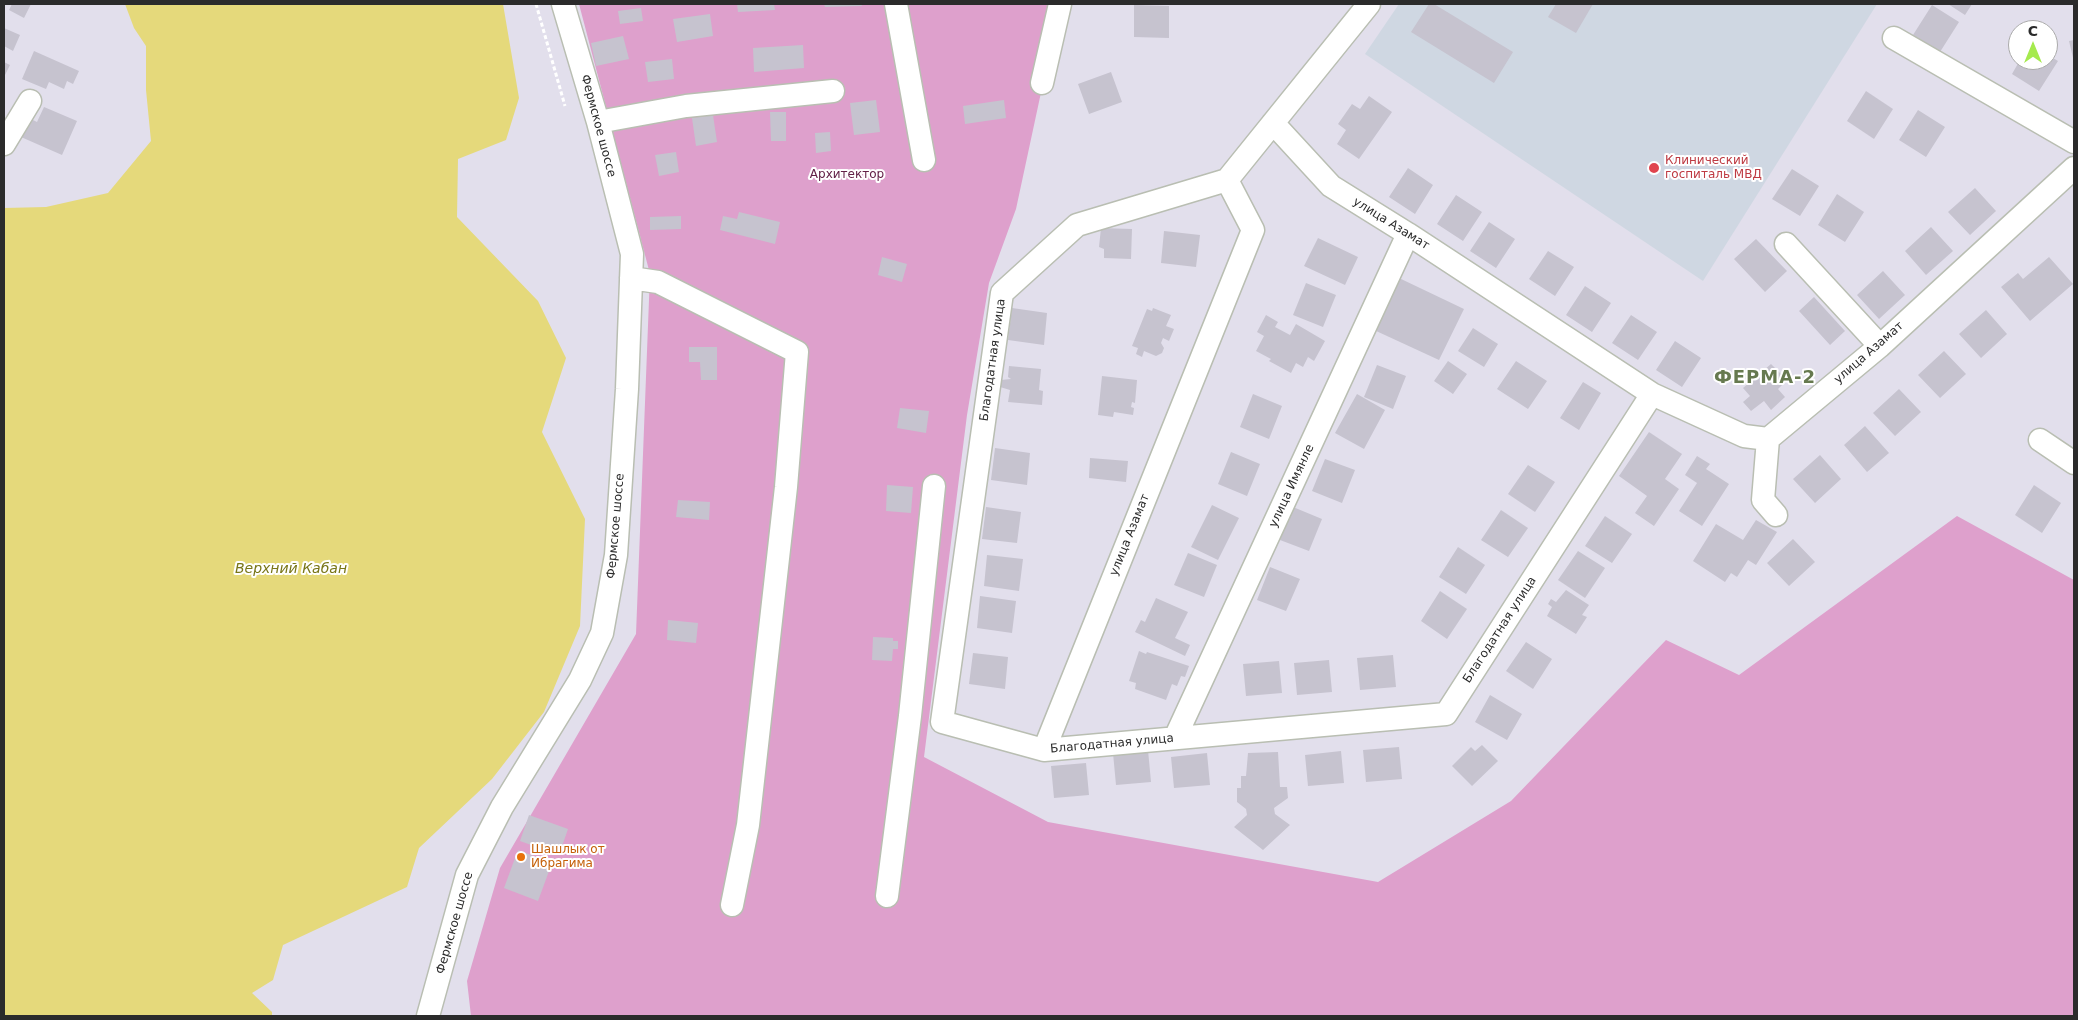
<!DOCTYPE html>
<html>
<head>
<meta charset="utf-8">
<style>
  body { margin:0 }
  #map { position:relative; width:2078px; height:1020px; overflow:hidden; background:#e2dfec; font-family:"DejaVu Sans",sans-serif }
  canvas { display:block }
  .frame { position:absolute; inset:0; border:5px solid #2b2b2b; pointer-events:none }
  .north { position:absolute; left:2008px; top:20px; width:50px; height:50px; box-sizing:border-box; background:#fff; border:1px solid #aaa; border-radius:50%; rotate:0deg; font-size:14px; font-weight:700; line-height:20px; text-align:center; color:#2b2b2b }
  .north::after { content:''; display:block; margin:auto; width:18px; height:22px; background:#a5ea4e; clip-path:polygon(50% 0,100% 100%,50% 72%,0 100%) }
</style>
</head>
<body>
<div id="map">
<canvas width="2078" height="1020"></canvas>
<div class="frame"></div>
<div class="north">С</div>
</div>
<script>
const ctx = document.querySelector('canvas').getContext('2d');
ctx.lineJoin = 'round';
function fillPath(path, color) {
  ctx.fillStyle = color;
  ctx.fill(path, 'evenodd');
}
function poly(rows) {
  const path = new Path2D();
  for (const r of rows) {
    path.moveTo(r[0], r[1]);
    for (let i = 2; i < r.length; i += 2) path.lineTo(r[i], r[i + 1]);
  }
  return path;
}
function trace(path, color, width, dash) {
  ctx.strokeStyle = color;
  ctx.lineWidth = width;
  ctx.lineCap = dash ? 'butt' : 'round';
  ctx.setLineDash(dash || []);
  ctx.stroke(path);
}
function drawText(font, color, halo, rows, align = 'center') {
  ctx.font = font + ' "DejaVu Sans",sans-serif';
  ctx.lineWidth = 4;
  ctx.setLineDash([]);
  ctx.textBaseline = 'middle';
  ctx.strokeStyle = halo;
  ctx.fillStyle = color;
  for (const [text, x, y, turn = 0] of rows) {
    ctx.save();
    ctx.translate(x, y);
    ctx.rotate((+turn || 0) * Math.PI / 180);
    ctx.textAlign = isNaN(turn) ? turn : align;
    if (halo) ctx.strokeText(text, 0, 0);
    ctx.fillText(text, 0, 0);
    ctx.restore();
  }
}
fillPath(poly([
  [1399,4,1877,4,1703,281,1365,54]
]), '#cfd7e2');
fillPath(poly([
  [579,4,1060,4,1016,209,989,283,967,415,924,757,1048,822,1378,882,1511,801,1666,640,1739,675,1957,516,2074,580,2074,1016,471,1016,467,981,500,868,636,634,650,274]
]), '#dea0cc');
fillPath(poly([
  [125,4,503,4,519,98,506,140,458,159,457,217,538,301,566,358,542,432,585,519,580,626,544,712,492,779,419,848,407,887,283,945,273,980,252,993,272,1012,272,1016,4,1016,4,208,46,207,108,193,151,141,146,90,146,46,134,28]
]), '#e5d97b');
fillPath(poly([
  [12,4,31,4,24,18,9,10],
  [737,4,774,4,775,10,738,12],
  [824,4,861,4,862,6,825,7],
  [1429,4,1434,4,1513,52,1494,83,1411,32],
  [1556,4,1593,4,1576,33,1548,17],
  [1948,4,1972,4,1965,15],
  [1134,5,1169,6,1169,38,1134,37],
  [1932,5,1959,22,1940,52,1913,35],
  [641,8,643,21,620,24,618,11],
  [710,14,713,36,677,42,673,19],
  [4,28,20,35,13,51,4,46],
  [623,36,629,59,596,66,591,43],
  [2074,40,2074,62,2069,41],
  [803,45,804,68,754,72,753,48],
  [34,51,79,71,73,84,67,81,64,89,49,82,46,89,22,79],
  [2048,55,2058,61,2039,91,2012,74,2020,60,2048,60],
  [672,59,674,79,648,82,645,62],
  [4,62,10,65,4,77],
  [1111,72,1122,102,1089,114,1078,84],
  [1866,91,1893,109,1874,139,1847,121],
  [1369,96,1392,112,1359,159,1337,144,1346,130,1338,124,1352,104,1360,109],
  [876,100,880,132,854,135,850,103],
  [1004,100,1006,118,965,124,963,106],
  [44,107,77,121,62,155,21,137,29,118,37,122],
  [1918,110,1945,127,1926,157,1899,140],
  [770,112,786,112,786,141,771,141],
  [713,115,717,142,696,146,692,118],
  [830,132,831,151,816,153,815,133],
  [676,152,679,172,659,176,655,155],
  [1408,168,1433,185,1415,214,1389,197],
  [1792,169,1819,186,1800,216,1772,199],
  [1975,188,1996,211,1970,235,1948,212],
  [1837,194,1864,212,1845,242,1818,225],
  [1456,195,1482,212,1463,241,1437,224],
  [739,212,780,222,775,244,720,230,723,216,737,219],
  [681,216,681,229,650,230,650,217],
  [1489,222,1515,239,1496,268,1470,251],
  [1931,227,1953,251,1926,275,1905,251],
  [1101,228,1132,229,1131,259,1104,258,1104,249,1099,247],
  [1164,231,1200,235,1196,267,1161,263],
  [1318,238,1358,257,1345,285,1304,266],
  [1756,239,1787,271,1765,292,1734,259],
  [1548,251,1574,267,1555,296,1529,279],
  [882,257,907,264,902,282,878,275],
  [2049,257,2073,284,2030,321,2001,287,2018,273,2023,279],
  [1883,271,1905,295,1879,319,1857,295],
  [1399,278,1464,309,1439,360,1374,330],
  [1306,283,1336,295,1323,327,1293,315],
  [1585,286,1611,303,1592,332,1566,315],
  [1814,297,1845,331,1830,345,1799,311],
  [1012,308,1047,313,1044,345,1008,340],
  [1153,308,1171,315,1166,326,1174,329,1169,341,1163,338,1161,343,1164,348,1162,353,1156,356,1144,351,1142,357,1136,354,1138,348,1132,346,1147,309,1152,311],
  [1986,310,2007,334,1981,358,1959,334],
  [1266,315,1278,322,1275,327,1290,335,1296,324,1325,341,1314,361,1308,357,1303,367,1296,363,1291,373,1269,361,1271,359,1256,351,1264,336,1257,332],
  [1631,315,1657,332,1638,360,1612,343],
  [1473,328,1498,344,1484,367,1458,351],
  [1675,341,1701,358,1682,387,1656,370],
  [689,347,717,347,717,380,701,380,700,362,689,362],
  [1944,351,1966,374,1940,398,1918,375],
  [1448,361,1467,374,1453,394,1434,381],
  [1516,361,1547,381,1528,409,1497,389],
  [1771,364,1787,380,1778,389,1785,397,1771,410,1764,401,1751,411,1743,402,1750,396,1743,388],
  [1377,365,1406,376,1393,409,1364,397],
  [1009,366,1041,369,1039,390,1043,391,1042,405,1008,402,1010,390,1000,387,1001,380,1011,379,1008,377],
  [1102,376,1137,380,1135,403,1132,402,1131,407,1134,408,1133,415,1114,412,1113,417,1098,415],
  [1583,382,1601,393,1579,430,1560,418],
  [1899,389,1921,412,1895,436,1873,413],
  [1253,394,1282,406,1269,439,1240,427],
  [1357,394,1385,410,1364,449,1335,433],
  [900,408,929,411,926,433,897,428],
  [1865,426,1889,453,1867,472,1844,445],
  [1649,432,1682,454,1665,479,1679,489,1654,526,1635,513,1647,496,1619,476],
  [995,448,1030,453,1027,485,991,480],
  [1231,452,1260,464,1247,496,1218,484],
  [1820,455,1841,479,1815,503,1793,479],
  [1697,456,1710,464,1706,469,1729,484,1702,526,1679,511,1697,483,1685,475],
  [1090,458,1128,461,1126,482,1089,478],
  [1325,459,1355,470,1342,503,1312,491],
  [1528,465,1555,482,1535,512,1508,494],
  [887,485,913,487,911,513,886,511],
  [2034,485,2061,503,2042,533,2015,515],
  [678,500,710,502,709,520,676,517],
  [1212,505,1239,518,1218,560,1191,547],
  [986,507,1021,512,1017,543,982,539],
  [1293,507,1322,519,1309,551,1280,540],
  [1501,510,1528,528,1508,557,1481,540],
  [1605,516,1632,534,1612,563,1585,546],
  [1756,520,1777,532,1756,565,1748,560,1737,577,1731,573,1725,582,1693,561,1716,524,1743,540],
  [1793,539,1815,562,1789,586,1767,563],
  [1458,547,1485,565,1466,594,1439,577],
  [1578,551,1605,568,1585,598,1558,580],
  [1188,553,1217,565,1204,597,1174,585],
  [987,555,1023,559,1019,591,984,586],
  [1270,567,1300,579,1286,611,1257,600],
  [1566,590,1589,605,1582,615,1587,617,1576,634,1547,616,1552,607,1548,604,1551,599,1556,602],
  [1440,591,1467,609,1447,639,1421,621],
  [980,596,1016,601,1012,633,977,628],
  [1156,598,1188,612,1175,638,1190,645,1185,656,1135,632,1141,620,1145,622],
  [668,620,698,623,696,643,667,640],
  [873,637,893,638,893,641,898,641,898,649,893,649,892,661,872,660],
  [1526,642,1552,659,1533,689,1506,671],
  [1139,651,1146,654,1147,652,1189,666,1185,677,1181,676,1177,686,1172,684,1166,700,1135,689,1136,683,1129,681],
  [973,653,1008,657,1005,689,969,684],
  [1393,655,1396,687,1360,690,1357,658],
  [1329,660,1332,692,1297,695,1294,663],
  [1279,661,1282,693,1246,696,1243,664],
  [1490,695,1522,714,1507,740,1475,722],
  [1482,745,1498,761,1472,786,1452,766,1471,747,1475,751],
  [1399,747,1402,779,1366,782,1363,750],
  [1148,750,1151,782,1116,785,1113,753],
  [1341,751,1344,783,1308,786,1305,755],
  [1278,752,1280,787,1287,787,1288,798,1274,808,1275,814,1290,825,1263,850,1234,827,1247,815,1246,809,1237,802,1237,788,1241,788,1241,776,1246,776,1248,753],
  [1207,753,1210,785,1174,788,1171,757],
  [1086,763,1089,795,1054,798,1051,766],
  [529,815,568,829,559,855,520,841],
  [518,850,552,863,538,901,504,888]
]), '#c6c3cf');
const minor = poly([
  [896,4,924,160],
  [1894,38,2074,142],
  [1042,83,1060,4],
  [598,122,686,106,833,91],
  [1273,123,1331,186,1408,234,1652,394,1744,436,1768,439,1880,346,2074,168],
  [4,144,30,101],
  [1227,180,1077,225,1002,293,942,722,1044,750,1446,714,1652,394],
  [1786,244,1880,346],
  [631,278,658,282,797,352,786,487,748,825,732,905],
  [1768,439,1763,500,1776,515],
  [2040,440,2074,463],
  [1175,738,1408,234],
  [1044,750,1253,230,1227,180,1369,4],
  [887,896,910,716,934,486],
  [428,1016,467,875,502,807,580,680,602,633,616,555,627,389,632,254,598,122,563,4]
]);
trace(minor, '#b9beb2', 25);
trace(poly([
  [536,4,565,106]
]), '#fff', 3, [4, 2.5]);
trace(minor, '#fff', 22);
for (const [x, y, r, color] of [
  [1654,168,6,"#e0444e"],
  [521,857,5,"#e8710a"]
]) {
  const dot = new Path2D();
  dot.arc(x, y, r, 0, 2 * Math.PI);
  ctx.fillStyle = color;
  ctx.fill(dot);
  trace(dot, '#fff', 2);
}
drawText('12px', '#2b2b2b', '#fff', [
  ["Фермское шоссе",598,126,75],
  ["улица Азамат",1391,224,32],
  ["улица Азамат",1869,353,-41],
  ["Благодатная улица",993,360,-82],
  ["улица Имянле",1292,486,-65],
  ["Фермское шоссе",616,526,-85],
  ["улица Азамат",1130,535,-68],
  ["Благодатная улица",1500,630,-57],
  ["Благодатная улица",1112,744,-5],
  ["Фермское шоссе",455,923,-74]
]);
drawText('12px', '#be3a42', '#fff', [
  ["Клинический",1665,161],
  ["госпиталь МВД",1665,175]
], 'left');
drawText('12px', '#632147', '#fff', [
  ["Архитектор",847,175]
]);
drawText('12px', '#c56008', '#fff', [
  ["Шашлык от",531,850],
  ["Ибрагима",531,864]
], 'left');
drawText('italic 14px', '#787517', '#fff', [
  ["Верхний Кабан",291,569]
]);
ctx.letterSpacing = '1px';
drawText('bold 18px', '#66794f', '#fff', [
  ["ФЕРМА-2",1765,378]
]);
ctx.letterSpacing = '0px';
</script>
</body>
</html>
